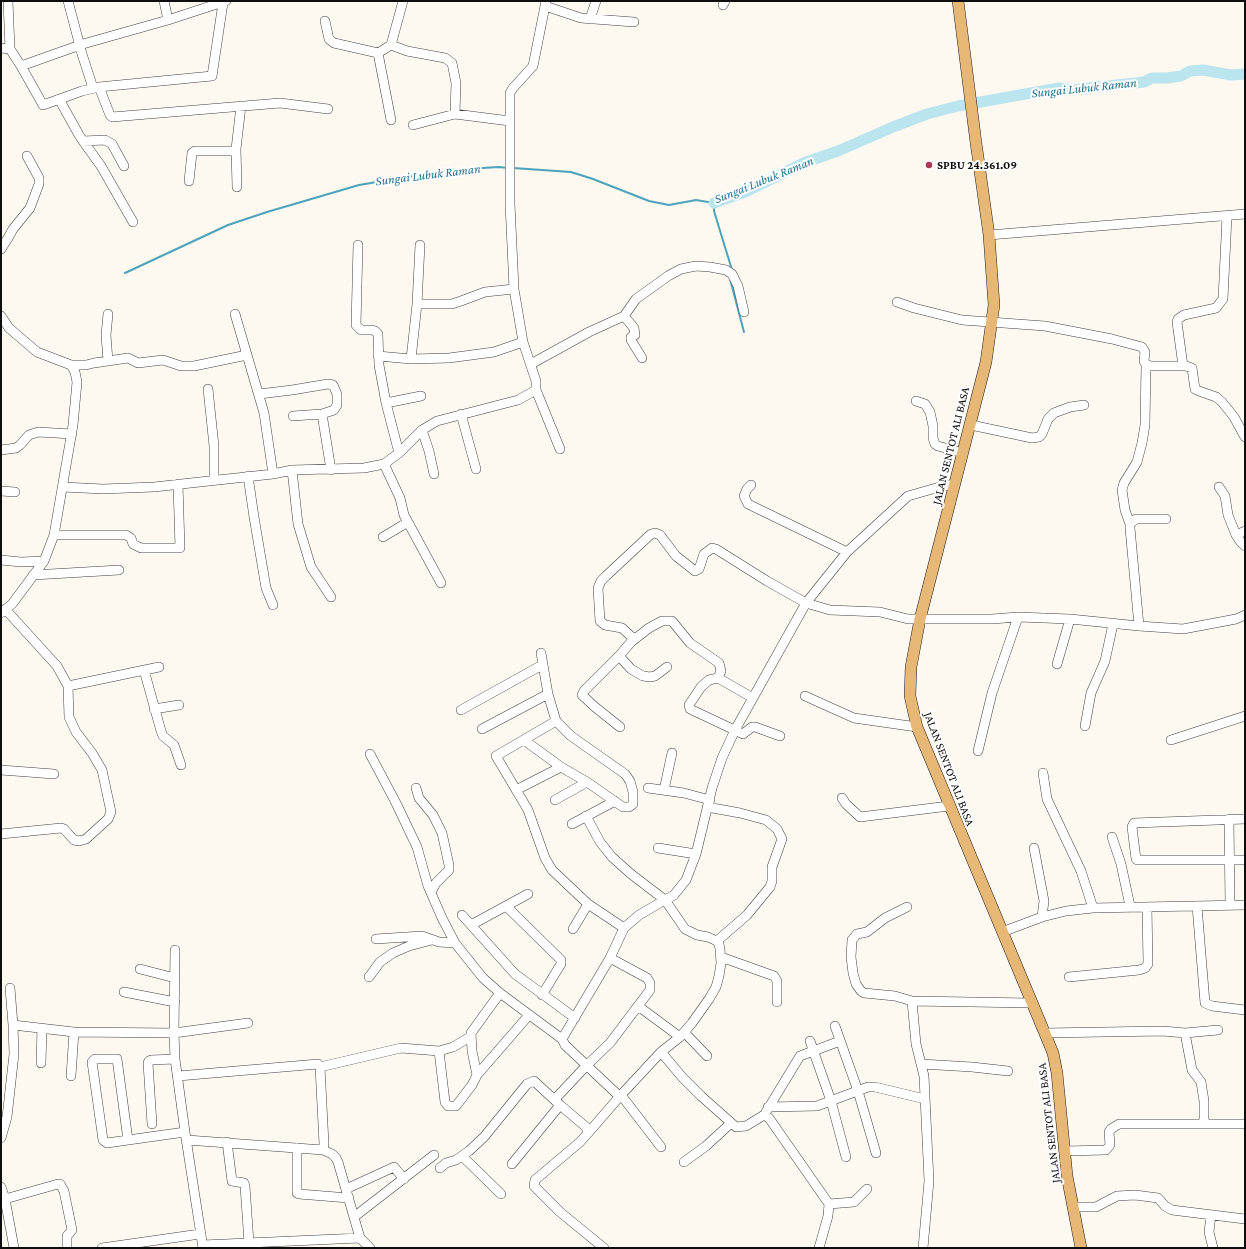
<!DOCTYPE html>
<html>
<head>
<meta charset="utf-8">
<style>
  body { margin:0 }
  #map { position:relative; width:1246px; height:1249px; overflow:hidden; background:#fdf8f0; font-family:"Crimson Pro",serif }
  canvas { display:block }
  .frame { position:absolute; inset:0; border:2px solid #0d0d0d; pointer-events:none }
</style>
</head>
<body>
<div id="map">
<canvas width="1246" height="1249"></canvas>
<div class="frame"></div>
</div>
<script>
const ctx = document.querySelector('canvas').getContext('2d');
ctx.lineJoin = 'round';
function poly(rows) {
  const path = new Path2D();
  for (const r of rows) {
    path.moveTo(r[0], r[1]);
    for (let i = 2; i < r.length; i += 2) path.lineTo(r[i], r[i + 1]);
  }
  return path;
}
function trace(path, color, width, dash) {
  ctx.strokeStyle = color;
  ctx.lineWidth = width;
  ctx.lineCap = dash ? 'butt' : 'round';
  ctx.setLineDash(dash || []);
  ctx.stroke(path);
}
function drawText(font, color, halo, rows, align = 'center') {
  ctx.font = font + ' "Crimson Pro",serif';
  ctx.lineWidth = 4;
  ctx.setLineDash([]);
  ctx.textBaseline = 'middle';
  ctx.strokeStyle = halo;
  ctx.fillStyle = color;
  for (const [text, x, y, turn = 0] of rows) {
    ctx.save();
    ctx.translate(x, y);
    ctx.rotate((+turn || 0) * Math.PI / 180);
    ctx.textAlign = isNaN(turn) ? turn : align;
    if (halo) ctx.strokeText(text, 0, 0);
    ctx.fillText(text, 0, 0);
    ctx.restore();
  }
}
trace(poly([
  [513,168,571,172,593,179,649,201,669,205,696,200,714,203,714,211,732,270],
  [125,273,228,225,267,212,359,185,449,170,499,167,508,168],
  [730,279,744,332]
]), '#4ba3bc', 2);
trace(poly([
  [714,203,745,192,806,162,838,151,893,127,927,114,958,106,1059,88,1072,90,1144,82,1152,78,1167,78,1181,76,1190,71,1203,70,1231,75,1245,74]
]), '#bae4ee', 11);
const minor = poly([
  [8,1,10,49],
  [68,1,82,54,93,88],
  [164,1,168,20],
  [723,5,725,1],
  [545,6,581,18,634,22],
  [590,19,596,1],
  [325,21,329,39,334,43,378,53,391,45,403,1],
  [391,45,407,51,445,58,452,63,456,83,455,114],
  [1,48,10,49,21,66,83,44,168,20,226,1],
  [378,53,391,120],
  [21,66,43,105,82,91,99,87,212,76,223,3],
  [99,87,110,115,112,117,280,103,328,109],
  [59,99,79,135,83,141,105,140,112,144,124,166],
  [413,125,455,114,510,121],
  [83,141,101,166,133,222],
  [189,181,192,153,195,151,236,151],
  [237,187,236,149,241,106],
  [989,235,1245,214],
  [358,245,356,325,361,330,372,330,375,331,378,334,379,365,386,403,399,453],
  [1,249,8,238,13,229,30,208,39,184,39,178,27,156],
  [897,302,914,308,962,320,1045,326,1112,339,1142,347,1145,352,1144,361,1146,365,1151,366,1186,366,1192,368,1195,389,1199,391,1216,397,1222,402,1234,417,1245,437],
  [417,304,452,304,461,301,485,292,514,289],
  [108,314,106,335,108,361],
  [235,314,264,413,273,474],
  [1,316,9,328,37,352,71,365,75,372,77,382,73,425,54,535,44,561,12,604,1,613],
  [624,316,634,328,635,335,631,337,631,340,642,358],
  [378,356,411,359,449,358,494,352,523,342],
  [411,359,417,304,420,245],
  [531,364,589,332,624,316,636,299,668,276,681,269,696,266,710,267,726,270,732,274,738,286,744,312],
  [71,365,86,365,94,363,128,358,138,363,163,360,181,366,194,366,247,355],
  [1183,366,1177,322,1178,319,1184,315,1216,308,1223,299,1227,216],
  [208,389,214,446,214,480],
  [536,390,560,449],
  [259,394,292,390,328,384,333,385,337,394,337,405,334,410,322,414,293,416],
  [916,401,925,404,930,412,933,426,933,438,935,444,938,446,963,453],
  [386,403,421,396],
  [322,414,331,470],
  [461,414,476,469],
  [971,425,1032,438,1039,437,1042,434,1048,419,1054,413,1070,407,1084,405],
  [422,430,429,451,434,474],
  [1,450,16,448,20,445,29,435,38,432,72,434],
  [384,464,400,498,404,515,441,583],
  [292,470,298,524,311,567,331,597],
  [248,476,254,517,266,588,273,605],
  [751,485,747,489,744,496,748,504,847,552],
  [63,487,103,489,154,487,273,474,292,470,364,468,384,464,399,453,422,430,437,421,518,400,536,390,536,381,523,342,514,289,510,204,510,93,513,88,533,66,546,1],
  [1219,487,1225,496,1228,515,1236,535,1240,541,1245,546],
  [1,491,15,492],
  [1130,524,1125,510,1122,490,1124,483,1137,462,1142,443,1145,425,1146,365],
  [54,535,126,535,131,538,133,544,141,548,180,548,178,484],
  [1236,535,1245,531],
  [383,537,408,522],
  [1,560,21,562,44,561],
  [33,575,119,570],
  [1139,626,1130,528,1130,524,1136,519,1166,519],
  [634,639,622,628,605,625,600,621,598,588,601,581,606,576,651,534,655,533,660,535,676,556,695,571,699,569,704,554,712,548,716,549,767,581,806,603,830,610,880,612,908,619,992,619,1018,617,1070,619,1139,626,1183,629,1236,619,1245,615],
  [619,656,584,691,582,695,595,707,620,727],
  [1057,664,1070,619],
  [667,667,655,676,650,677,643,676,631,669,619,656,631,642,649,628,662,621,672,621,690,643,719,663,721,671,718,678,753,698],
  [144,670,161,731,163,736,174,745,181,765],
  [718,678,709,680,701,687,689,705,690,709,743,734,752,727,755,727,780,736],
  [68,686,159,667],
  [805,696,854,718,917,727],
  [154,709,179,705],
  [461,710,542,665],
  [556,721,496,756,528,810,545,858,552,870,588,904,624,928],
  [1085,726,1091,693,1105,661,1113,624],
  [482,729,548,694],
  [524,740,561,767,587,782,623,807,629,807,633,804,633,792,630,781,625,774,571,736,556,721,548,694,541,653],
  [1171,740,1245,716],
  [978,751,992,693,1018,617],
  [370,754,396,803,417,847,428,886,442,918,455,943,483,978,500,993,562,1039],
  [1,770,54,774],
  [1043,773,1047,799,1081,871,1093,908],
  [416,788,419,798,433,815,442,833,449,865,449,870,436,883,431,892],
  [648,788,684,793,710,800],
  [516,790,561,767],
  [664,790,672,753],
  [842,798,846,804,860,817,949,806],
  [555,800,587,782],
  [707,807,740,813,766,820,777,829,782,839,772,867,772,881,770,887,747,915,717,941],
  [586,816,600,842,612,857,631,874,665,900,685,929,697,935,708,937,717,941,719,944,720,949,721,963,719,976,716,987,709,999,692,1023,680,1037,661,1052,621,1095,618,1095,565,1045,562,1039,610,958,624,928,639,915,665,900,674,895,686,880,696,854,712,788,722,758,735,730,806,603,847,552,908,496,943,486,955,484],
  [1229,819,1230,905],
  [1245,819,1134,823,1132,827,1136,859,1137,860,1245,860],
  [572,824,615,801],
  [1,834,61,828,64,829,74,840,79,841,86,839,108,819,111,812,102,770,92,753,76,732,69,717,68,686,57,666,6,610],
  [1112,837,1121,864,1130,906],
  [658,848,696,854],
  [1034,848,1044,901,1042,917],
  [506,906,561,960,561,964,542,995],
  [1197,906,1205,1003,1212,1006,1245,1010],
  [907,907,885,918,867,932,857,934,852,940,851,957,853,973,856,984,861,991,864,993,895,996,912,1001,1031,1003],
  [462,915,515,974,575,1018],
  [471,925,528,894],
  [573,929,588,904],
  [1002,932,1042,917,1066,911,1093,908,1245,905],
  [376,939,422,936,439,942,455,943],
  [175,950,174,1033,248,1023],
  [721,957,774,976,777,981,777,1002],
  [140,969,175,978],
  [369,977,380,962,393,953,409,946,432,940],
  [1069,977,1139,970,1145,968,1148,964,1147,907],
  [10,988,13,1025],
  [124,992,175,1002],
  [912,1001,916,1044,924,1076,929,1181,923,1248],
  [638,1006,680,1037],
  [835,1026,858,1091,876,1153],
  [684,1032,707,1056],
  [1045,1033,1163,1031,1185,1033,1218,1030],
  [1185,1033,1192,1070,1201,1082,1204,1101,1204,1124],
  [810,1041,831,1101,846,1157],
  [439,1051,445,1102,448,1106,456,1106,472,1085,477,1075,472,1051,471,1033,500,993],
  [661,1052,682,1077,701,1096,736,1127,746,1126,764,1115,769,1118,829,1204,828,1216,819,1248],
  [41,1063,42,1028],
  [921,1064,972,1067,1008,1071],
  [320,1067,401,1048,439,1051,453,1047,470,1037],
  [477,1075,529,1015],
  [71,1076,74,1032],
  [178,1076,318,1064,320,1067,324,1144,323,1150],
  [555,1099,587,1065,610,1043,650,990,650,983,647,978,610,958],
  [768,1107,817,1106,868,1087,875,1087,925,1099],
  [766,1112,800,1056,840,1041],
  [152,1124,148,1063,149,1061,151,1060,175,1059],
  [588,1133,621,1095,661,1147],
  [1,1138,7,1117,14,1054,13,1025,74,1032,174,1033,175,1059,185,1132,203,1248],
  [128,1140,117,1059,95,1059,92,1062,103,1140,107,1143,128,1140,185,1132],
  [187,1140,323,1150,332,1154,336,1158,338,1162,360,1238,370,1248],
  [227,1142,232,1181,244,1183,245,1186,249,1243],
  [297,1148,297,1193,299,1194,349,1198],
  [1065,1151,1106,1150,1110,1145,1109,1132,1111,1129,1119,1124,1245,1124],
  [462,1156,501,1194],
  [684,1162,706,1146,731,1123],
  [512,1164,560,1105],
  [440,1168,446,1163,456,1160,469,1151,484,1137,527,1084,534,1081,560,1105,586,1127,588,1133,580,1142,535,1180,534,1186,560,1212,604,1248],
  [1,1187,5,1199,14,1248],
  [346,1189,394,1167,404,1179],
  [5,1199,58,1184,60,1184,64,1191,72,1230,67,1236,67,1248],
  [829,1204,854,1202,867,1189],
  [1073,1207,1096,1207,1117,1196,1135,1195,1158,1198,1165,1206,1172,1210,1245,1219],
  [1211,1215,1209,1232,1213,1248],
  [354,1217,434,1155],
  [203,1245,360,1238],
  [102,1248,200,1234]
]);
const major = poly([
  [958,1,976,143,989,235,994,305,986,362,920,619,911,667,910,696,917,727,1053,1053,1057,1073,1067,1176,1081,1248]
]);
trace(minor, '#404040', 10);
trace(major, '#1e1e1e', 12);
trace(minor, '#fff', 9);
trace(major, '#e7b775', 11);
for (const [x, y, r, color] of [
  [929,165,4,"#ac3752"]
]) {
  const dot = new Path2D();
  dot.arc(x, y, r, 0, 2 * Math.PI);
  ctx.fillStyle = color;
  ctx.fill(dot);
  trace(dot, '#fff', 1.5);
}
drawText('bold 12px', '#0d0d0d', '#fff', [
  ["SPBU 24.361.09",937,165]
], 'left');
drawText('12px', '#0d0d0d', '#fff', [
  ["JALAN SENTOT ALI BASA",951,446,-76],
  ["JALAN SENTOT ALI BASA",949,769,69],
  ["JALAN SENTOT ALI BASA",1049,1123,-97]
]);
drawText('italic 13px', '#267590', '#fff', [
  ["Sungai Lubuk Raman",1084,88,-6],
  ["Sungai Lubuk Raman",428,175,-7],
  ["Sungai Lubuk Raman",764,180,-22]
]);
</script>
</body>
</html>
